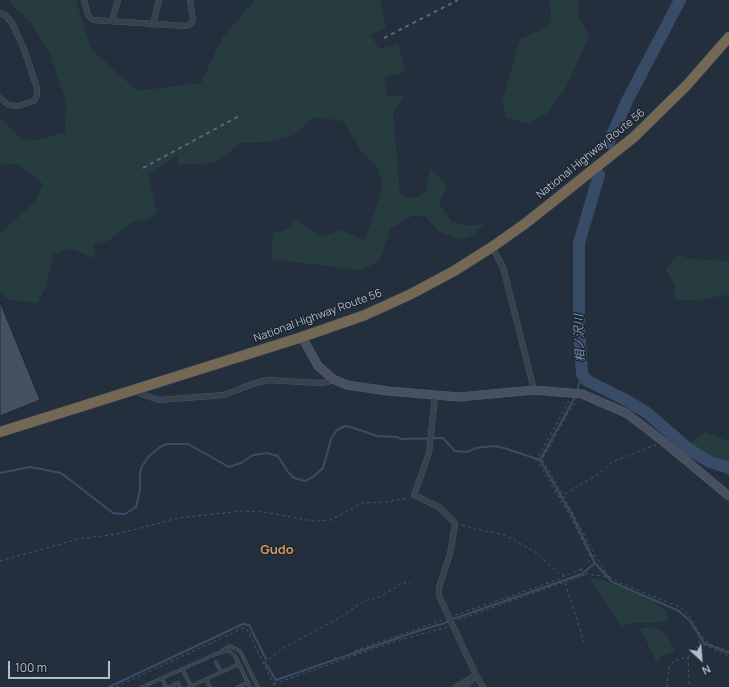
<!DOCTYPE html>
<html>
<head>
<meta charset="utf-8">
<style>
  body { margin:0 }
  #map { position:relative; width:729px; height:687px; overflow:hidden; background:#242f3e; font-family:Manrope,sans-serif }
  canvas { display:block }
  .north { position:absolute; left:681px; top:639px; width:40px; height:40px; -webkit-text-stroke:3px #1d2633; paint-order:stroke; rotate:154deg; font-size:11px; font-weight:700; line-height:16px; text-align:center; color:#b4bcc9 }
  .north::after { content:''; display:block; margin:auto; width:14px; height:18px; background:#b4bcc9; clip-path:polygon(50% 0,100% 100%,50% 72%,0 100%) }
  .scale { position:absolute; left:8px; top:661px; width:102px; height:18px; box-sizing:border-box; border:2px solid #b4bcc9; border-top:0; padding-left:5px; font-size:12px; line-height:14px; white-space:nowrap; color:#b4bcc9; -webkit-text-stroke:3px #1d2633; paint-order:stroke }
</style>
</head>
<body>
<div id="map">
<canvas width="729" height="687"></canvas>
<div class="north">N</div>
<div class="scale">100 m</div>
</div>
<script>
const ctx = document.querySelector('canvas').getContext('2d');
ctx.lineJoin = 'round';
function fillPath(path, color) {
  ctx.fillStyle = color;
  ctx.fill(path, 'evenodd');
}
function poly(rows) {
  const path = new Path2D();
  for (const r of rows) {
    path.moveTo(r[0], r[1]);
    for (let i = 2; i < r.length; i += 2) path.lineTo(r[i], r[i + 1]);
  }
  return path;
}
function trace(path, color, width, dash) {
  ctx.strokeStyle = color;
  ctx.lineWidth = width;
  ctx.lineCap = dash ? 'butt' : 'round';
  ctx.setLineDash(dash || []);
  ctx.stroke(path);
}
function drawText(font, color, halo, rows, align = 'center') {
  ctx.font = font + ' Manrope,"Noto Sans JP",sans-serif';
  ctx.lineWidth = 3;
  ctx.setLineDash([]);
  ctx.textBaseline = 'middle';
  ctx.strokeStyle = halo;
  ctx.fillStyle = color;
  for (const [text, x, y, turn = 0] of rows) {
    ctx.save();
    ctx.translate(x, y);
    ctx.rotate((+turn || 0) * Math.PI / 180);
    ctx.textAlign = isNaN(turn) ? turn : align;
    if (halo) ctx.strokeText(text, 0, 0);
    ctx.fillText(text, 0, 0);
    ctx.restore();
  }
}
fillPath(poly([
  [12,0,76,0,91,49,137,91,201,83,222,38,255,0,380,0,386,27,371,35,379,49,398,44,405,72,384,78,388,96,405,95,393,112,400,194,414,199,427,190,430,168,447,186,439,203,452,222,468,225,484,225,474,235,459,240,440,232,425,216,414,215,390,229,379,262,359,270,271,259,273,233,286,230,296,219,321,236,342,230,365,241,383,185,377,166,362,152,343,121,314,117,294,135,267,142,241,143,215,163,178,165,177,156,148,174,157,211,150,219,132,222,108,241,94,245,95,258,70,249,53,255,46,287,37,303,9,300,0,293,0,233,36,201,43,184,18,164,0,165,0,118,21,139,37,140,65,132,66,101,51,56,31,22,10,3],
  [550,0,578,0,578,15,589,36,566,88,547,113,527,124,506,117,502,101,520,39,540,30,551,22],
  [679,255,692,259,729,261,729,296,722,295,700,301,673,299,676,286,665,269],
  [704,432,729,441,729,477,689,444],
  [589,577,603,580,655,602,656,605,664,608,670,619,665,622,631,623,622,627],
  [650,627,659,629,667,635,674,648,674,651,662,656,657,663,640,628]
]), '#263c3f');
trace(poly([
  [577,391,582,374],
  [540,460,575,397],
  [0,473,30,467,61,473,113,513,125,514,136,507,140,490,140,473,142,466,149,456,160,447,167,444,188,444,229,467,241,463,253,455,267,453,278,456,288,472,294,478,305,481,313,477,323,468,331,439,337,430,345,426,351,427,377,436,397,437,401,439,443,438,455,451,467,452,476,448,494,446,504,448,540,460,572,515,595,563,612,582,679,611,690,621,704,643,729,653],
  [266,664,276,680,421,630,445,623,453,619,582,574,595,563],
  [109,687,243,624,249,625,266,659]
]), '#394c67', 2);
trace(poly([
  [608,144,627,101,680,0],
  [599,175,579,243,579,328,582,374,586,380,624,399,646,412,690,450,710,462,729,468]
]), '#394c67', 12);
const building = poly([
  [0,302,40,400,0,416,0,302]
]);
fillPath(building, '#455162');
trace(building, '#1f2835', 1);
const lane = poly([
  [223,650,230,646,240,651,258,687],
  [216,662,221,672],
  [182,669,191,686],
  [162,678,166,687],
  [206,679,210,687],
  [142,687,216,654,228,650,235,656,250,687],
  [169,687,178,683,180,687],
  [189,687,239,664],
  [238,687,248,682]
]);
const street = poly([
  [84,0,88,15,93,20,186,26,191,24,193,20,190,0],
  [0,13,5,15,12,23,24,49,37,88,37,95,34,101,18,106,9,105,0,98],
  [112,21,118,0],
  [153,25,159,0],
  [492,247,503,267,534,390],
  [136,389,141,394,159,400,224,395,255,383,269,380,319,383,328,382,333,379],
  [435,396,429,453,414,495,439,507,454,522,455,525,450,554,439,587,439,596,476,675,456,687],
  [465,687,476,675,483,687]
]);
const secondary = poly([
  [302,337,318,366,333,379,347,385,388,391,459,397,534,390,582,394,626,413,664,442,729,496]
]);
const highway = poly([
  [0,432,302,337,365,315,411,294,454,271,492,247,526,223,634,137,687,85,729,37]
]);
trace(lane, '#565f6c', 3.5);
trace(street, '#565f6c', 6);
trace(secondary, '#565f6c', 9);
trace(highway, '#434c59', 11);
trace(poly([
  [569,401,538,457,537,461,570,516,591,558],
  [559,497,563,495,542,459,573,405,579,401],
  [462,525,475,529,502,534,525,546,535,552,559,573,565,576,581,569,594,555],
  [0,561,78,539,118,534,178,518,243,511,264,512,313,521,331,520,362,503,386,502,408,498],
  [581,569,587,574,609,577,620,583,675,605,683,609,690,617,701,636,711,645,729,651],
  [609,577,595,555,563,495,595,476,614,461,656,445],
  [565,583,584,642],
  [455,615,557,580,565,576],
  [458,620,587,574],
  [701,636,698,639,700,643,729,656],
  [355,656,354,651,442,620],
  [335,657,337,661],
  [688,657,689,687],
  [264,663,282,649,341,617,364,601,382,596,402,583,411,583],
  [274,684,393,642,447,627],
  [116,687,243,628,247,629,275,687],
  [667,687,669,667,674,661,688,657,700,643]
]), '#44595c', 1, [3, 3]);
trace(lane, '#38414e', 2.5);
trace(street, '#38414e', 5.5);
trace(secondary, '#465061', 8);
trace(highway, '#746855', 10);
trace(poly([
  [384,38,458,0],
  [143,168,241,115]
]), '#5a6575', 2, [4, 4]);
drawText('11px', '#b4bcc9', '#1d2633', [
  ["National Highway Route 56",591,154,-39],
  ["National Highway Route 56",318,316,-20]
]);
drawText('italic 12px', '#7c92b1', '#1d2633', [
  ["相ノ沢川",580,338,-92]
]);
drawText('bold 13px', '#d59563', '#1d2633', [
  ["Gudo",277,550]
]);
</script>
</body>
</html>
